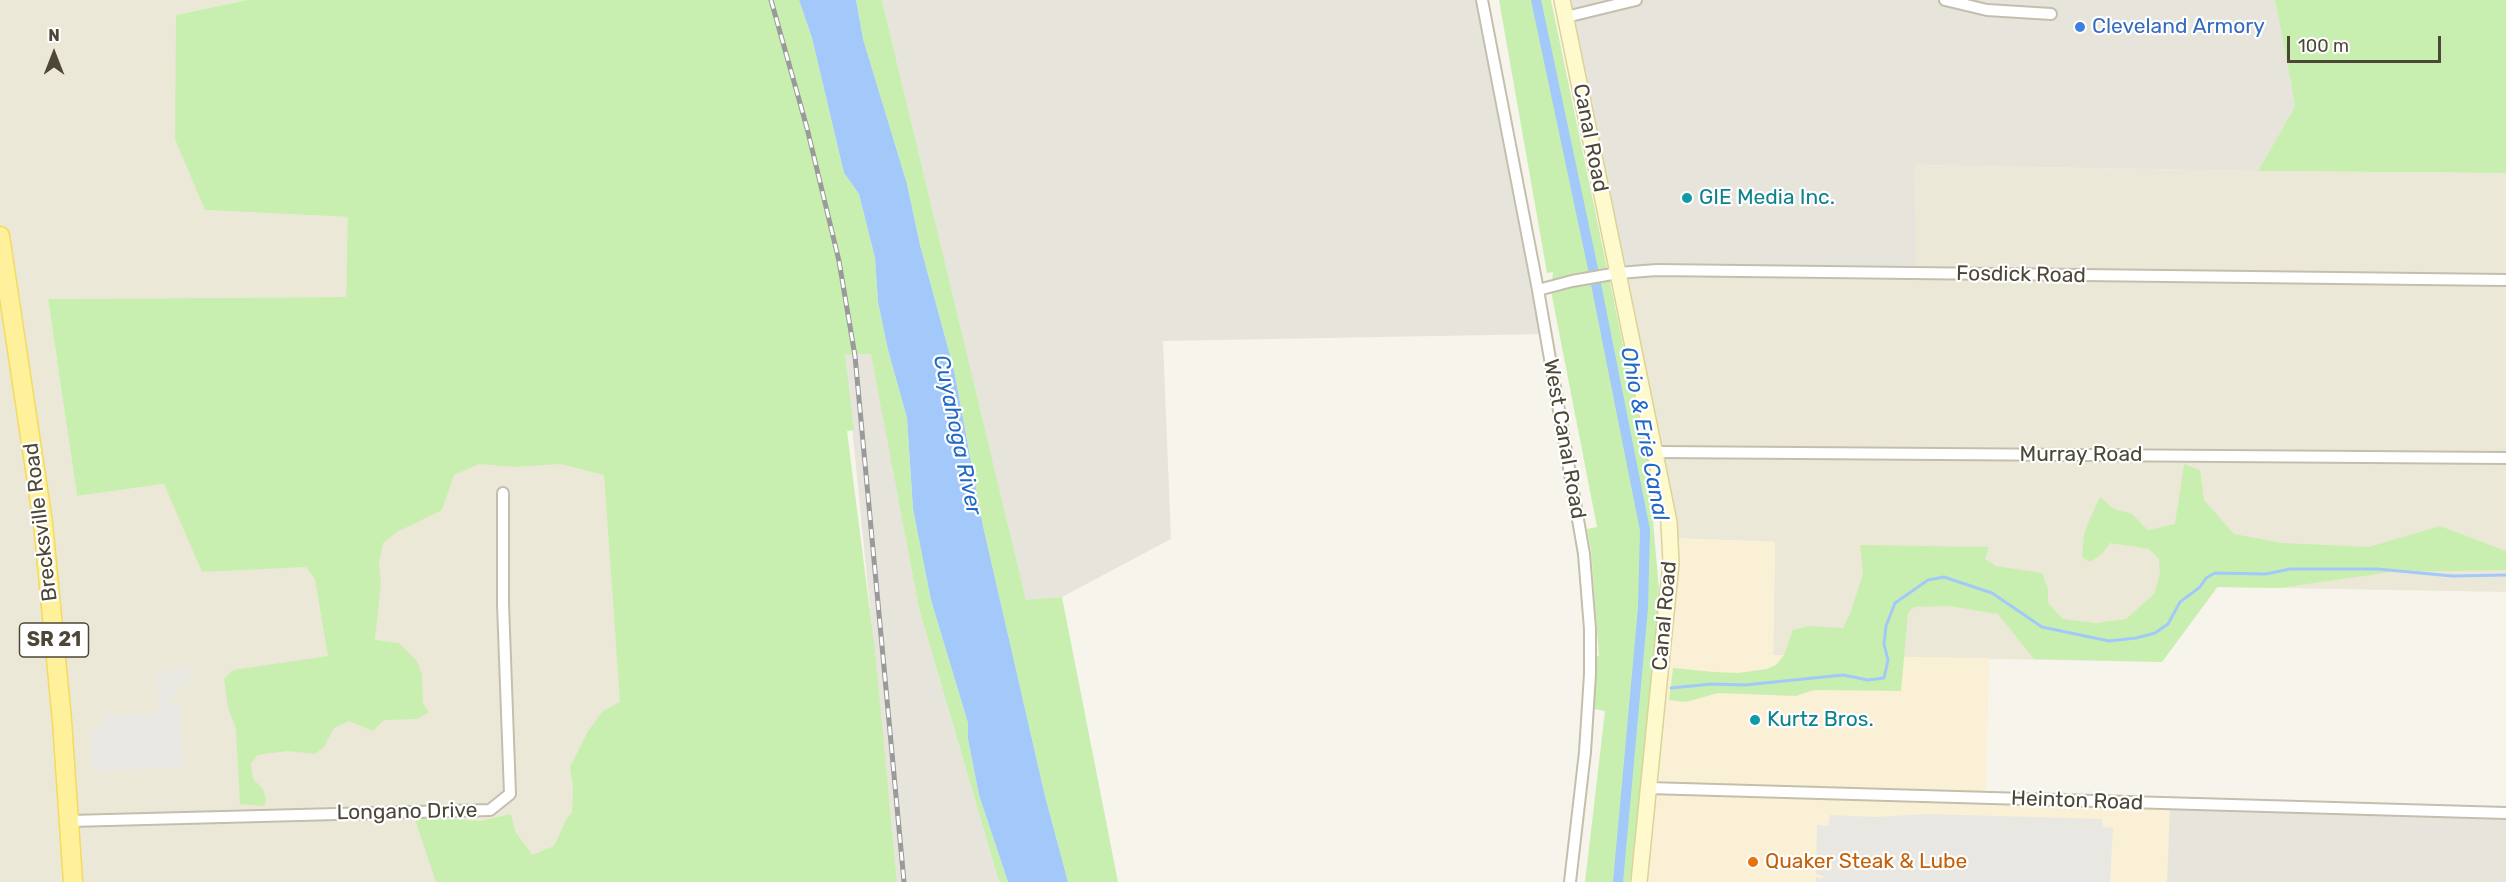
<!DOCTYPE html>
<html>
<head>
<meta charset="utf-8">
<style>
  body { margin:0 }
  #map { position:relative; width:2506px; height:882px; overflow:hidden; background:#f7f5eb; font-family:Rubik,sans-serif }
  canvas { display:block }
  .north { position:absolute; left:24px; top:24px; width:60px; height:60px; -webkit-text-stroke:4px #fff; paint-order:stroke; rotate:0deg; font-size:16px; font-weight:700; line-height:24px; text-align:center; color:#4d4737 }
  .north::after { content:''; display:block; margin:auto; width:21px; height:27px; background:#4d4737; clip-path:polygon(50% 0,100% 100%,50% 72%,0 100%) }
  .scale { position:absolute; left:2287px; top:36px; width:154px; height:27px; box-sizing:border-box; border:3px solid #4d4737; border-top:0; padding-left:8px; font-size:18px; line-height:21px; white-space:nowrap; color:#4d4737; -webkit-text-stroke:4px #fff; paint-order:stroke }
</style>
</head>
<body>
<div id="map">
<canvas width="2506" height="882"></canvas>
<div class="north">N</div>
<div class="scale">100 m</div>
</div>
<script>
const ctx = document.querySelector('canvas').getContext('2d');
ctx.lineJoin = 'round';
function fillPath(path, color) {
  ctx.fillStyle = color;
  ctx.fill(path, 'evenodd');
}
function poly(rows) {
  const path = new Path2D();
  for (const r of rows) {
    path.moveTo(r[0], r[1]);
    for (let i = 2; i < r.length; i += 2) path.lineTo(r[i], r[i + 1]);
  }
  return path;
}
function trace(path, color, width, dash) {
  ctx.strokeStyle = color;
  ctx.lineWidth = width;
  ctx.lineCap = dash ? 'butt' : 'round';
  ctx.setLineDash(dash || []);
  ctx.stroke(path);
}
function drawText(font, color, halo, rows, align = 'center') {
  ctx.font = font + ' Rubik,sans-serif';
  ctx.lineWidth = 4.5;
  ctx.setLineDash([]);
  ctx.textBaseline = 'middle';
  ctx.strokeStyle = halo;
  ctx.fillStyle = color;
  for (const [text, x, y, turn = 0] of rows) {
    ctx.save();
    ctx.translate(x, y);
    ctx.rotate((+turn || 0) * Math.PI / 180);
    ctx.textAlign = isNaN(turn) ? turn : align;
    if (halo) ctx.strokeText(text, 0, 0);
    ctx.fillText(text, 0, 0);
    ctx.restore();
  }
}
fillPath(poly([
  [0,0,247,0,176,15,205,210,349,217,346,297,48,299,77,496,164,484,355,565,431,429,601,426,633,882,0,882],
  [1914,165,2258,171,2506,173,2506,592,2218,587,2162,662,1773,655,1775,542,1670,538,1618,273]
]), '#ece8d8');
fillPath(poly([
  [1670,538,1775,542,1773,655,1989,658,1986,798,2170,803,2167,882,1639,882]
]), '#faf0d5');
fillPath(poly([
  [882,0,1482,0,1546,334,1163,341,1171,539,1062,597,1026,601],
  [1562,0,2275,0,2295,106,2258,171,1914,165,1917,273,1618,273],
  [872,354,919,609,999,882,897,882,845,355],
  [2170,803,2506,813,2506,882,2167,882]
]), '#e7e4dc');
fillPath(poly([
  [247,0,799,0,812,38,844,173,859,194,875,258,878,302,888,350,907,418,913,509,931,600,968,723,968,739,979,795,1008,882,999,882,919,609,871,354,845,355,854,430,847,431,875,651,897,882,436,882,415,819,431,817,480,821,511,814,515,831,532,855,554,846,566,820,572,812,573,787,570,767,588,731,603,711,620,702,604,475,560,464,515,467,479,464,454,475,442,510,397,532,383,543,379,562,381,584,375,640,399,643,417,661,422,675,423,704,429,712,417,719,384,720,373,731,349,721,334,728,324,747,315,754,288,751,257,755,251,764,253,779,263,789,266,800,264,806,240,804,236,729,228,708,224,679,233,670,328,656,315,579,306,567,202,572,164,484,77,496,48,299,346,297,348,217,205,210,175,139,176,15],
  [856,0,882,0,1026,600,1062,597,1118,882,1068,882,1045,796,983,526,954,370,920,245,907,184,863,39],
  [1499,0,1551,0,1648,464,1661,612,1630,882,1585,882,1605,711,1588,708,1592,657,1599,656,1591,550,1587,529,1597,527,1551,291,1553,272,1547,273],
  [2275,0,2506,0,2506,173,2258,171,2295,106],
  [2184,464,2200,470,2204,500,2234,534,2282,543,2369,547,2440,526,2506,551,2506,570,2391,572,2279,588,2217,587,2162,662,2034,659,1998,614,1949,606,1914,607,1908,613,1901,691,1814,690,1796,696,1718,693,1686,702,1669,700,1673,668,1714,672,1738,673,1767,669,1776,665,1784,655,1793,630,1808,626,1843,628,1850,614,1863,574,1860,545,1989,547,1985,559,1996,566,2042,573,2048,589,2048,603,2063,619,2096,623,2126,619,2154,594,2160,574,2159,559,2149,549,2110,543,2102,554,2090,562,2082,557,2084,534,2089,521,2100,497,2114,509,2132,514,2148,530,2175,524]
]), '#c9efb0');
fillPath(poly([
  [186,664,191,674,191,680,183,680,171,700,172,704,180,703,183,768,92,771,91,729,100,729,103,715,153,714,157,712,160,703,155,676],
  [1927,814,2102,819,2103,827,2113,828,2110,882,1816,882,1816,877,1822,879,1824,876,1816,874,1817,825,1828,826,1830,815,1876,817]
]), '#e8e7e2');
fillPath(poly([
  [799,0,856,0,863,39,907,184,920,245,954,370,983,526,1045,796,1068,882,1008,882,979,795,968,739,968,723,931,600,913,509,907,418,888,350,878,302,875,258,859,194,844,173,812,38]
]), '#a2c9f9');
trace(poly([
  [1671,688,1712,684,1745,685,1843,675,1868,680,1884,678,1888,660,1884,644,1886,626,1895,603,1928,580,1944,577,1992,593,2042,627,2109,641,2136,638,2155,633,2168,624,2180,602,2200,587,2206,578,2215,573,2266,574,2290,569,2378,569,2452,576,2506,575]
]), '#a2c9f9', 3);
trace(poly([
  [1536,0,1592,264,1645,530,1643,608,1618,882]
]), '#a2c9f9', 10);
const minor = poly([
  [1482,0,1538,290,1584,554,1590,629,1590,674,1585,752,1570,882],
  [1945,0,1987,10,2051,14],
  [1566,17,1636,0],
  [1538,290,1572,281,1618,273,1657,270,2506,280],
  [1657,452,2506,458],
  [1648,788,2506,813],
  [70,821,490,810,510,794,503,604,503,493]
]);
const secondary = poly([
  [1562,0,1669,522,1671,563,1639,882]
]);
const primary = poly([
  [0,236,43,523,62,721,73,882]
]);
trace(minor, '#c4bfac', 14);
trace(secondary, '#dcd396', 18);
trace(primary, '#f2db5e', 21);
trace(minor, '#fff', 10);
trace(secondary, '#fffacd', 15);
trace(primary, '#fff19c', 18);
const rail = poly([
  [771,0,807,128,839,261,855,356,904,882]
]);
trace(rail, '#9a9a9a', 5);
trace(rail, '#fff', 3, [9]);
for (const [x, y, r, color] of [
  [2080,27,6,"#3f7fe0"],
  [1687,198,6,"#0f9aa8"],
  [1755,720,6,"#0f9aa8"],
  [1753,862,6,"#e8710a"]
]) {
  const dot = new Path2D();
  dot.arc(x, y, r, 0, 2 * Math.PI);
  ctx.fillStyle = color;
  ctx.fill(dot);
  trace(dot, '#fff', 2);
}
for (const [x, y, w] of [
  [54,640,69]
]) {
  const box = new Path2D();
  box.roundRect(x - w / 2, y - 17, w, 34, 4.5);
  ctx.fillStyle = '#fff';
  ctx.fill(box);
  trace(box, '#4d4737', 1.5);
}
drawText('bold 20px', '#4d4737', null, [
  ["SR 21",54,640]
]);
drawText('21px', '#366cbe', '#fff', [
  ["Cleveland Armory",2092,27]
], 'left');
drawText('21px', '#4d4737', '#fff', [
  ["Canal Road",1590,138,79],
  ["Fosdick Road",2021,275,1],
  ["West Canal Road",1564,439,80],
  ["Murray Road",2081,455],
  ["Brecksville Road",41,522,-97],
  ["Canal Road",1665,616,-85],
  ["Heinton Road",2077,801,2],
  ["Longano Drive",407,812,-1]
]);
drawText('21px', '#0d838f', '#fff', [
  ["GIE Media Inc.",1699,198],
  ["Kurtz Bros.",1767,720]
], 'left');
drawText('21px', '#c56008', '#fff', [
  ["Quaker Steak & Lube",1765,862]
], 'left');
drawText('italic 22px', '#2269c7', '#fff', [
  ["Ohio & Erie Canal",1644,434,79],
  ["Cuyahoga River",957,435,78]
]);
</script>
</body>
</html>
